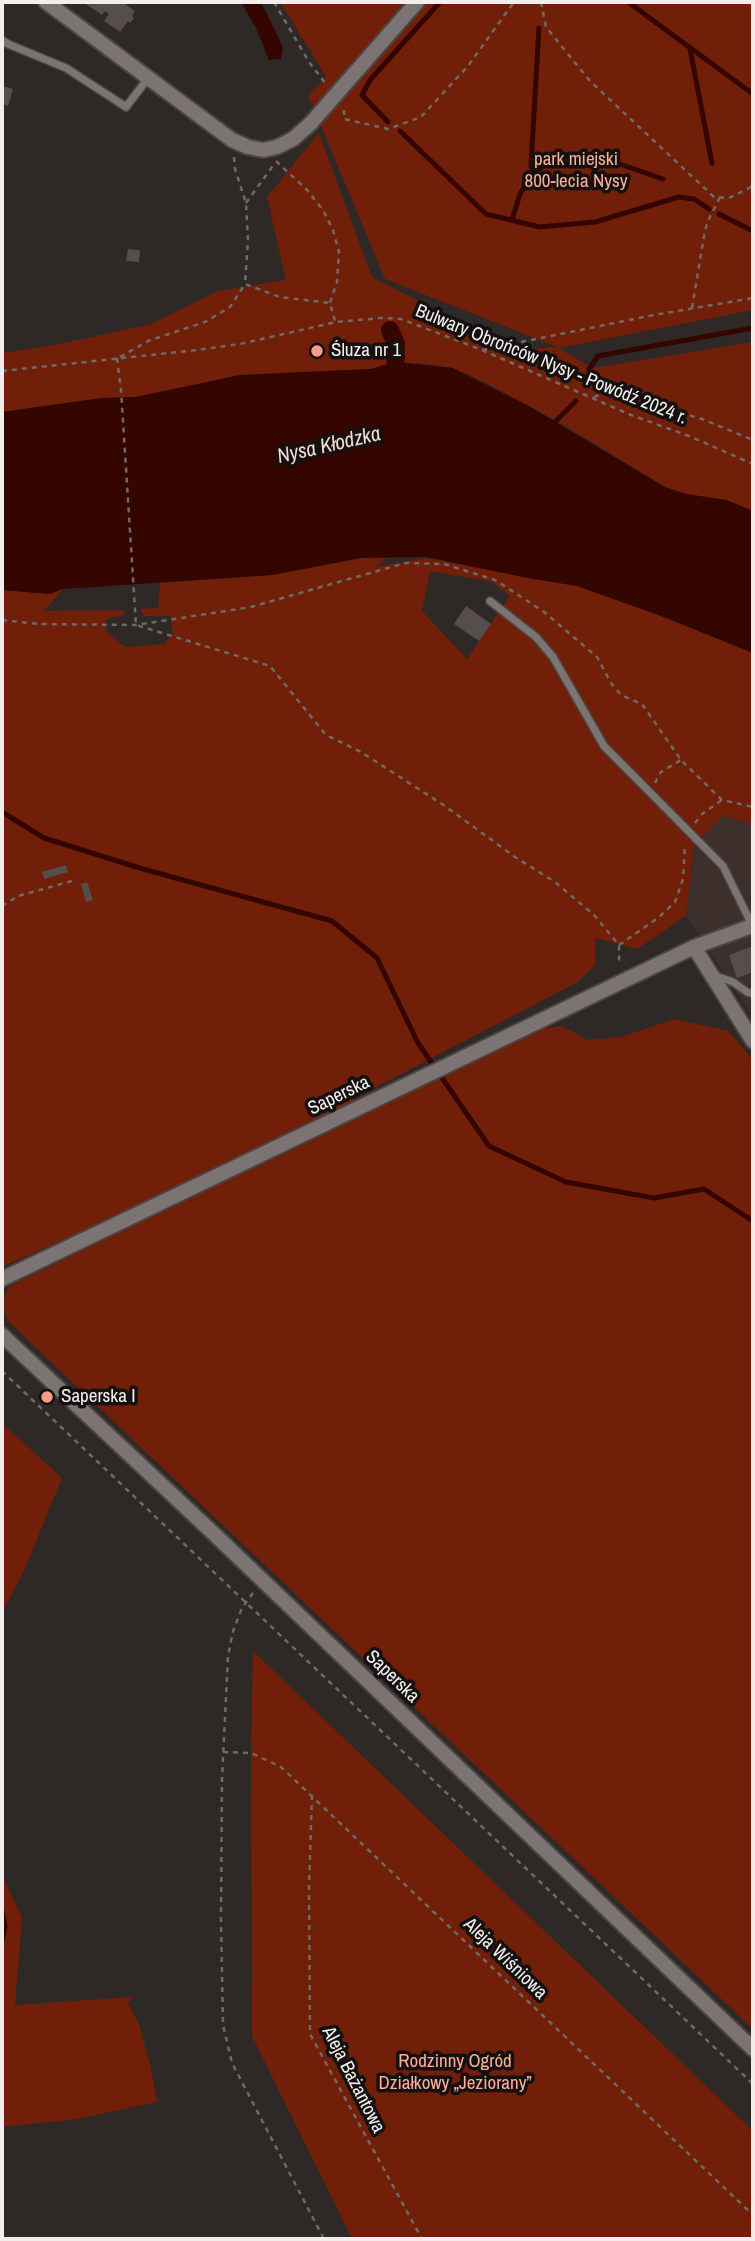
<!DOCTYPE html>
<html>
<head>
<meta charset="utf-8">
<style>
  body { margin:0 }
  #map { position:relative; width:755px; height:2241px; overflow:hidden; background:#2e2826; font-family:"Archivo Narrow",sans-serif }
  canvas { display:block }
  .frame { position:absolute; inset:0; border:4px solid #f2eeec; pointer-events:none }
</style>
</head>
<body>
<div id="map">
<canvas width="755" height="2241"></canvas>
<div class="frame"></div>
</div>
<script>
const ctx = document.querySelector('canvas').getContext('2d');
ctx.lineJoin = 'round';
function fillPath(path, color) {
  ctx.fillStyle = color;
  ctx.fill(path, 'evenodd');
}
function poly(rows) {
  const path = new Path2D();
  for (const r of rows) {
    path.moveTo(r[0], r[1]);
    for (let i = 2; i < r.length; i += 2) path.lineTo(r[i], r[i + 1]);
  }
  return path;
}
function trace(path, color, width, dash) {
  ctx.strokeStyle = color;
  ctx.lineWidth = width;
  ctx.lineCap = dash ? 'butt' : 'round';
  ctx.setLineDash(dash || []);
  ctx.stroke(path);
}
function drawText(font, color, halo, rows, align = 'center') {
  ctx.font = font + ' "Archivo Narrow",sans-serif';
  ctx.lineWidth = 7;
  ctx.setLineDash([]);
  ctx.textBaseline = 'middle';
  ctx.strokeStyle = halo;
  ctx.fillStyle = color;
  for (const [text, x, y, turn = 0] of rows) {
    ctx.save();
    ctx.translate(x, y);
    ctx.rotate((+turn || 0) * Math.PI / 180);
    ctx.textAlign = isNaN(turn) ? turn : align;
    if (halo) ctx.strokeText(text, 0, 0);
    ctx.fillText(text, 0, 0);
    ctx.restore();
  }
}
fillPath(poly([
  [723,816,753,824,753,1017,686,916,694,845]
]), '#3c2f2c');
fillPath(poly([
  [280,2,753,2,753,310,559,348,592,368,753,342,753,511,726,500,686,494,665,487,557,421,482,381,453,368,427,364,395,362,371,369,240,375,136,397,102,398,2,412,2,353,55,345,151,324,218,291,286,280,267,197,319,133,372,277,514,350,557,347,385,279,308,95,326,77],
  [388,557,375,567,426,558,577,586,664,617,753,653,753,824,723,816,694,845,686,916,637,949,595,938,595,965,578,982,355,1098,363,1113,537,1029,562,1026,588,1040,620,1037,675,1019,728,1031,753,1059,753,2029,8,1321,2,1304,9,1286,69,1257,62,1240,2,1267,2,590,50,594,63,589,44,611,125,610,123,616,106,619,106,631,125,647,164,644,173,633,170,616,144,616,140,609,158,608,160,583,272,575,361,558],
  [430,571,492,582,510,596,467,659,422,611],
  [2,1423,62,1478,24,1571,2,1613],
  [253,1651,753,2131,753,2239,352,2239,252,2036,251,1753],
  [2,1876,22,1917,15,2005,133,1997,128,2003,139,2024,151,2068,157,2102,77,2119,2,2127]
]), '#711f09');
fillPath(poly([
  [241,2,261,2,283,47,281,59,269,60,256,28],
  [395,362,453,368,527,405,665,487,686,494,726,500,753,511,753,653,664,617,577,586,527,578,427,557,361,558,272,575,63,589,50,594,2,590,2,412,102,398,136,397,240,375,371,369]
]), '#350500');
trace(poly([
  [628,2,753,94],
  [690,49,712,163],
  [388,122,362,95,370,80,440,2],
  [400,131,486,214,540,227,595,222,679,197,694,199,709,209],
  [533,174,531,164,539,28],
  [719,214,753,231],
  [512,220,520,194,533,174,546,164,568,155,594,155,663,179],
  [589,369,598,356,753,328],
  [551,426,576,401],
  [2,812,44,838,143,869,332,921,377,958,418,1043,489,1146,566,1182,654,1198,704,1189,753,1221],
  [2,1911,5,1926,2,1941]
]), '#350500', 5);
trace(poly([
  [390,330,396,344,395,385]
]), '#350500', 18);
fillPath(poly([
  [83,2,122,2,135,11,132,16,134,18,130,23,128,21,120,32,104,21,109,14,105,11,102,15],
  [2,86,13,89,8,106,2,104],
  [128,249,140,250,139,262,126,261],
  [466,606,491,624,479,641,454,624],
  [66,865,68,872,44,879,42,872],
  [87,882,93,900,86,902,81,884],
  [753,946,753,972,737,978,729,955]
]), '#564e4c');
const service = poly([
  [2,40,8,44,66,68,126,107,149,77],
  [490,601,536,637,553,657,604,746,723,866,752,925],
  [713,975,733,982,747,992,753,994]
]);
const minor = poly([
  [46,2,232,140,248,147,263,150,277,147,293,139,311,123,417,2],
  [694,947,753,1041],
  [2,1279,694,947,752,926],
  [2,1335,212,1532,753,2049]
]);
trace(service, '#4b4644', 10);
trace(minor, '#4b4644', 18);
trace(poly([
  [274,2,309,62,325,83],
  [541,2,546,27,590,81,714,197,729,198,753,186],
  [344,110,344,119,388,129,421,117,468,66,514,2],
  [234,157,235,169,246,203,248,241,245,284,280,297,330,303,335,321],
  [276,161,307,190,323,210,333,230,339,252,337,282,330,303],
  [246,203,275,163],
  [692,308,704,236,707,223,720,197],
  [482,350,654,315,753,298],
  [120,357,148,341,205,322,230,307,245,284],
  [117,358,121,390,136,625,270,666,326,735,361,752,445,806,515,857,555,882,594,915,619,945,619,965],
  [2,371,197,350,240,344,336,322,381,318,401,319,482,350,631,415,689,436,753,464],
  [594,397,607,392,702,419,753,440],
  [2,620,39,624,136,625,251,607,405,563,444,564,495,580,543,611,597,657,611,683,621,695,642,704,681,760,722,800,753,807],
  [655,783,661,772,681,760],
  [695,823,702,814,722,800],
  [2,906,18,896,72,881],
  [619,945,658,918,675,902,683,879,685,844],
  [2,1371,753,2084],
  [253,1593,242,1608,233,1631,228,1656,222,1779,221,1921,223,2025,232,2063,324,2239],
  [223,1752,251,1753,281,1767,753,2215],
  [312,1795,309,1887,310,2034,422,2239]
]), '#6f6a68', 2.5, [5, 5]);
trace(service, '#7c7472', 7);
trace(minor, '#7c7472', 14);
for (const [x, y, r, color] of [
  [317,351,7,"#f49e88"],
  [47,1397,7,"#f49e88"]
]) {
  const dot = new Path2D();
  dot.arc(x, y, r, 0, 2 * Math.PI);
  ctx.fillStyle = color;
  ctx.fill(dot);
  trace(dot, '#141110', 2.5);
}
drawText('19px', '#fbae99', '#141110', [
  ["park miejski",576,160],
  ["800-lecia Nysy",576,182],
  ["Rodzinny Ogród",455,2062],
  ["Działkowy „Jeziorany”",455,2084]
]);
drawText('19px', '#f2eeec', '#141110', [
  ["Śluza nr 1",331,351],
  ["Saperska I",61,1397]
], 'left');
drawText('19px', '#f2eeec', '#141110', [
  ["Bulwary Obrońców Nysy - Powódź 2024 r.",551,365,22],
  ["Saperska",339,1096,-26],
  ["Saperska",392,1677,44],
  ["Aleja Wiśniowa",505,1959,44],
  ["Aleja Bażantowa",353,2080,63]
]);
drawText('italic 21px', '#f5dad3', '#141110', [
  ["Nysa Kłodzka",329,446,-13]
]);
</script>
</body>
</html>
